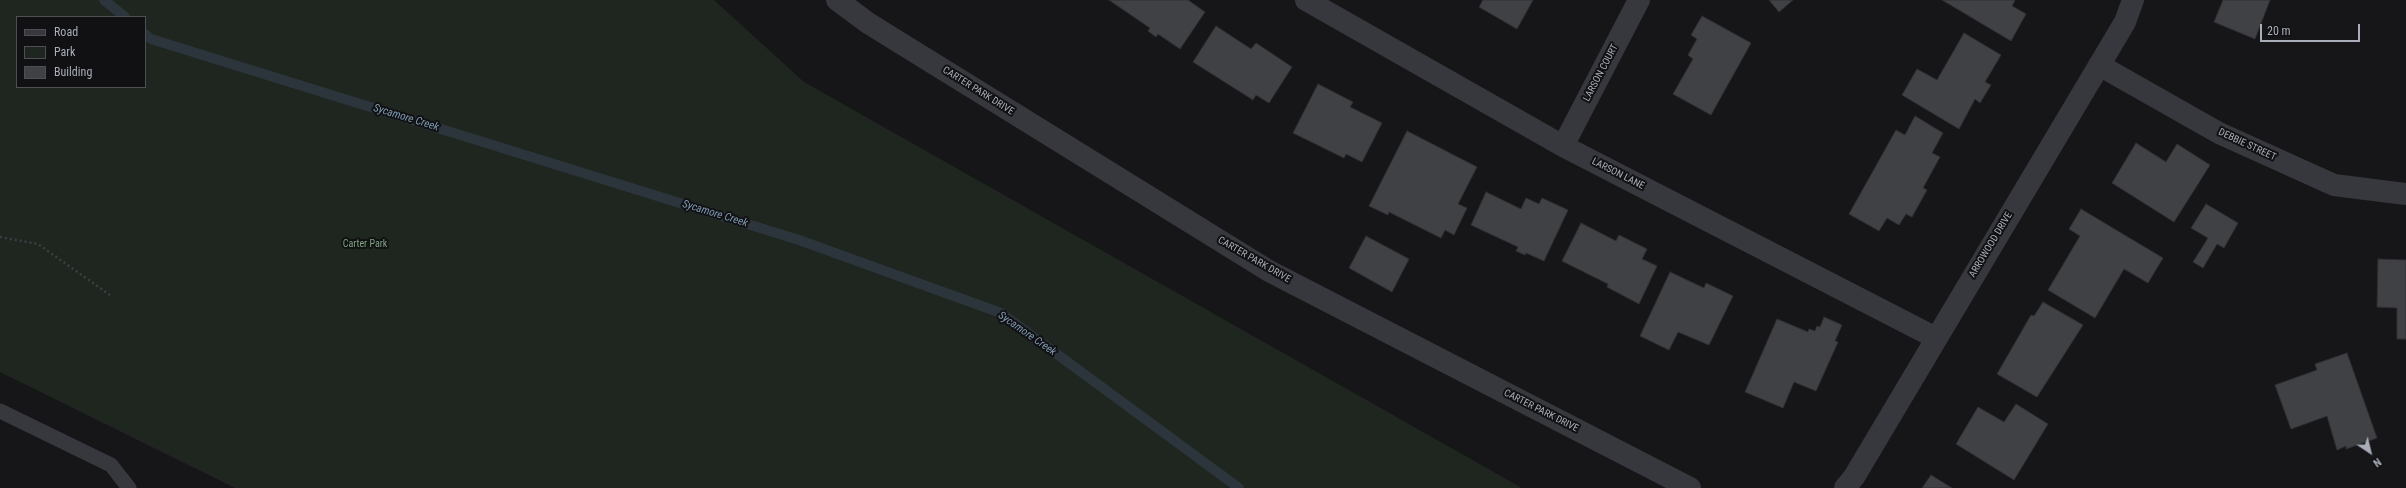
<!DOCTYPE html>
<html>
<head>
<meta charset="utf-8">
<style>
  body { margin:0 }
  #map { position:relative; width:2406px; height:488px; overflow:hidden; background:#161618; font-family:"Roboto Condensed",sans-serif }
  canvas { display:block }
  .legend { position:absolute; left:16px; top:16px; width:130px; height:72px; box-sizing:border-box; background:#111113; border:1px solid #4d4f55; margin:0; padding:5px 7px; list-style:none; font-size:12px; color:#a8adb8 }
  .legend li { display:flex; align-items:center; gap:8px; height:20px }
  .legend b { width:20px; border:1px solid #4d4f55 }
  .north { position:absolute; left:2350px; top:432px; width:40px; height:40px; -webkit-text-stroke:3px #111113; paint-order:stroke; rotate:145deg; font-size:11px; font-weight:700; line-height:16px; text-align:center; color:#a8adb8 }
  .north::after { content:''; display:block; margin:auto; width:14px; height:18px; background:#a8adb8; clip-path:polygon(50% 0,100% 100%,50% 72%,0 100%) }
  .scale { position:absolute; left:2260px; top:24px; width:100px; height:18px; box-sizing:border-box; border:2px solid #a8adb8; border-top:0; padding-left:5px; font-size:12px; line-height:14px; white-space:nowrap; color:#a8adb8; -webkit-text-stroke:3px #111113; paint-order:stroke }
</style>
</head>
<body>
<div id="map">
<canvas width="2406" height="488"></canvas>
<ul class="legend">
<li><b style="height:5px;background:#37383d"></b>Road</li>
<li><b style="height:11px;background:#1e261f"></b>Park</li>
<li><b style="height:11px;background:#404145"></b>Building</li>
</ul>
<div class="north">N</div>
<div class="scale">20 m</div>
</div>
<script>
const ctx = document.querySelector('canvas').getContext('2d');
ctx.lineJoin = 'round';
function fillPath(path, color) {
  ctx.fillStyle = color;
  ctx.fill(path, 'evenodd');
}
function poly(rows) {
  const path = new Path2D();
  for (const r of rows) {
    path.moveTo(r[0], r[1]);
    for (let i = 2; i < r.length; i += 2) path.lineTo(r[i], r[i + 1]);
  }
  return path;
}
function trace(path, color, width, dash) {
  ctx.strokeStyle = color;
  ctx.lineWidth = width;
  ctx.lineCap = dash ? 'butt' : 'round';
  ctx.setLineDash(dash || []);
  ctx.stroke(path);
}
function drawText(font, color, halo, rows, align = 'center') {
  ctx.font = font + ' "Roboto Condensed",sans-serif';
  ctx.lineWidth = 4;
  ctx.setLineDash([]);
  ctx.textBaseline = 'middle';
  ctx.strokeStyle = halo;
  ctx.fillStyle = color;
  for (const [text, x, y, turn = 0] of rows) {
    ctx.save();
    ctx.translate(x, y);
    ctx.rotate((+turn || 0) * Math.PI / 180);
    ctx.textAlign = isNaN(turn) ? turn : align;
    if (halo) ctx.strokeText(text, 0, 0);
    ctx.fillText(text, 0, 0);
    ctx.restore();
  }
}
fillPath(poly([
  [0,0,714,0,804,82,1522,488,235,488,0,372],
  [17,17,145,17,145,87,17,87]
]), '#1e261f');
trace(poly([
  [104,0,125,17],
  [145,34,151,39,799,240,1001,313,1239,488]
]), '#2c353c', 10);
const building = poly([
  [1109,0,1188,0,1205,12,1180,49,1158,34,1156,37,1148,31,1150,28,1109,0],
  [1483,0,1533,0,1517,29,1479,7,1483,0],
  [1769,0,1793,0,1779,12,1769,0],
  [1942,0,2015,0,2012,6,2026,14,2011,41,1942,0],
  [2223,0,2270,0,2255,39,2214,22,2223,0],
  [1702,16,1751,43,1711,115,1673,94,1693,59,1688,55,1697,39,1691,35,1702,16],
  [1216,26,1251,49,1256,43,1292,67,1269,103,1256,95,1253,100,1193,62,1216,26],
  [1964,33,2001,55,1985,82,1991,85,1980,103,1975,99,1959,129,1902,95,1917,69,1937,80,1964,33],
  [1318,84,1353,102,1350,107,1382,123,1362,162,1346,154,1344,158,1293,133,1318,84],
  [1915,116,1943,133,1932,153,1940,157,1923,188,1927,190,1912,217,1906,214,1899,225,1887,218,1879,231,1849,214,1896,130,1905,135,1915,116],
  [1407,131,1477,167,1458,204,1467,208,1454,235,1445,230,1441,238,1389,212,1388,215,1369,206,1407,131],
  [2136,143,2166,162,2177,144,2210,165,2174,222,2112,183,2136,143],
  [1486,192,1521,209,1526,198,1539,204,1542,198,1568,210,1544,261,1526,253,1525,255,1516,251,1518,247,1471,225,1486,192],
  [2206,204,2238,223,2224,248,2217,244,2203,268,2193,262,2208,238,2191,228,2206,204],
  [2081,209,2163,258,2148,283,2124,269,2095,318,2048,290,2080,236,2069,229,2081,209],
  [1581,223,1616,241,1619,235,1647,249,1642,259,1657,266,1639,304,1607,287,1608,284,1562,261,1581,223],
  [1366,236,1409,259,1392,292,1349,268,1366,236],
  [2378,259,2406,260,2406,339,2397,339,2397,308,2377,307,2378,259],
  [1670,272,1704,288,1706,283,1733,296,1709,345,1678,332,1669,350,1640,336,1670,272],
  [2043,302,2083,325,2037,397,1997,374,2031,315,2034,316,2043,302],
  [1824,317,1842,325,1835,341,1838,342,1816,391,1794,382,1783,408,1745,392,1777,319,1808,332,1809,329,1815,331,1817,326,1820,327,1824,317],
  [2347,353,2377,438,2346,449,2346,446,2337,450,2327,416,2291,429,2275,385,2317,370,2315,364,2347,353],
  [2016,404,2048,424,2014,480,1956,444,1978,407,2004,422,2016,404],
  [1931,475,1952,488,1922,488,1931,475]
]);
fillPath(building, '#404145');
trace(building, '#303034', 1);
trace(poly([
  [0,237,38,244,110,295]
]), '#3d3f44', 2.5, [2, 3]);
trace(poly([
  [0,411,111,465,129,488]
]), '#37383d', 15);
trace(poly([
  [837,0,868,23,1269,271,1690,488],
  [1306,0,1563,146,1936,338],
  [2099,65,2219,133,2334,185,2406,194],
  [1563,146,1639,0],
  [1845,488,1854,477,2125,22,2133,0]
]), '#37383d', 22);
drawText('10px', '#a8adb8', '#111113', [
  ["LARSON COURT",1601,73,-62],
  ["CARTER PARK DRIVE",978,91,32],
  ["DEBBIE STREET",2247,145,25],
  ["LARSON LANE",1618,174,27],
  ["ARROWOOD DRIVE",1991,245,-59],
  ["CARTER PARK DRIVE",1254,260,30],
  ["CARTER PARK DRIVE",1541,411,27]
]);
drawText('10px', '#7fa381', '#111113', [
  ["Carter Park",365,244]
]);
drawText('italic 11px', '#7f9bb3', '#111113', [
  ["Sycamore Creek",406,118,17],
  ["Sycamore Creek",715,214,17],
  ["Sycamore Creek",1027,334,35]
]);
</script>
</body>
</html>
